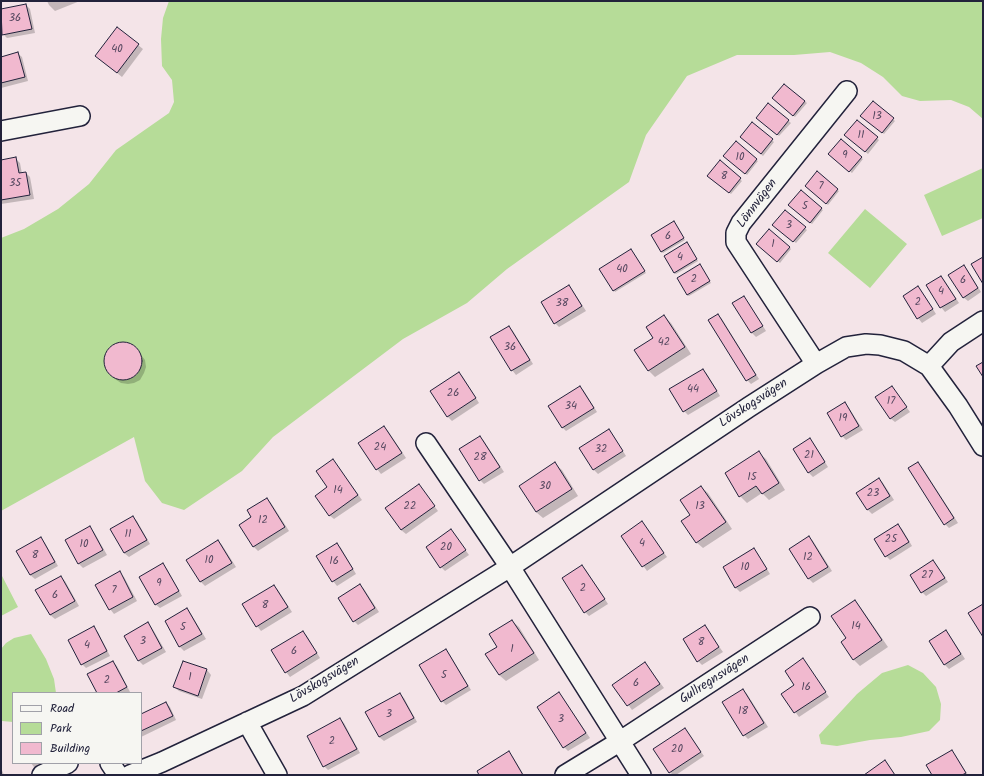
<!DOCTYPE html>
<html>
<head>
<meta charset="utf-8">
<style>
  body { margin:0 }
  #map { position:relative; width:984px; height:776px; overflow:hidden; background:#f4e4e8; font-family:Kalam,sans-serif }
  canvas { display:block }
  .frame { position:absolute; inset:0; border:2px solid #22223b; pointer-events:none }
  .legend { position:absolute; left:12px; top:692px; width:130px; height:72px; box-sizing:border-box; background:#f6f6f2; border:1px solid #a1a1a9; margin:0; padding:5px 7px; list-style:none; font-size:12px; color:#22223b }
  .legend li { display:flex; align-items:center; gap:8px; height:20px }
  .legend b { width:20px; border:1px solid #a1a1a9 }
</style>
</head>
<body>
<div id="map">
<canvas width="984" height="776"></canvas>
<div class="frame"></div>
<ul class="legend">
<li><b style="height:5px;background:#f6f6f2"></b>Road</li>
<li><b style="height:11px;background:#b6dc98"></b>Park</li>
<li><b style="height:11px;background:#f1b9cf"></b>Building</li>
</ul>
</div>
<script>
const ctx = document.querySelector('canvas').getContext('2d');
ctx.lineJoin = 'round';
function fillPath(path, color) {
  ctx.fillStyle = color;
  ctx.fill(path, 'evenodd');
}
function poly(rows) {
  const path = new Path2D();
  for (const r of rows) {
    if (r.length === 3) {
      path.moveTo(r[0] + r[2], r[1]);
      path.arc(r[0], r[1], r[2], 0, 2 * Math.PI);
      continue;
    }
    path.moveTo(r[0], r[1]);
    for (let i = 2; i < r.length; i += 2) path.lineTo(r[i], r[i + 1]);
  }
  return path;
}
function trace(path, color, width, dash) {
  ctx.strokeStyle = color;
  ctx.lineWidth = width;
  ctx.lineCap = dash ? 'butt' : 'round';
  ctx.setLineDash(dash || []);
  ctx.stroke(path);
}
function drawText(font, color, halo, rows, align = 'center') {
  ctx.font = font + ' Kalam,sans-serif';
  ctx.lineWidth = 3;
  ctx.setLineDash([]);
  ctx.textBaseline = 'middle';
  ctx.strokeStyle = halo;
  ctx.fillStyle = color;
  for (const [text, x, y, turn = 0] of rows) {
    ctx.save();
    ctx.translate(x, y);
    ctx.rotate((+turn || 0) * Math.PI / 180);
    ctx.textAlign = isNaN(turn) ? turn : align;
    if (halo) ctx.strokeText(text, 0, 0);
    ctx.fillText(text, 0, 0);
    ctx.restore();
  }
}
fillPath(poly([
  [169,1,983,1,983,119,969,107,951,100,920,101,902,96,883,77,861,63,830,52,794,55,737,55,687,76,646,135,629,182,507,269,467,303,403,339,273,437,242,471,184,510,162,503,145,481,134,437,1,511,1,238,24,229,58,209,89,184,116,150,169,113,174,102,172,80,162,66,161,39,163,18],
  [983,168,983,218,942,236,924,195],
  [865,209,907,244,870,288,828,253],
  [1,574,18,607,1,616],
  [31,634,46,659,54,679,56,693,13,693,13,722,2,721,1,649,6,643,14,638],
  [908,665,923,673,936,687,941,704,940,720,929,731,901,737,870,740,837,746,821,744,819,735,857,694,882,673]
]), '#b6dc98');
fillPath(poly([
  [47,1,80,1,55,11,49,5],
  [26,5,30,9,35,33,7,38,3,34,1,25,1,10],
  [117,28,143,49,122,77,96,56],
  [17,53,22,57,28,81,1,88,1,58],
  [784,85,807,103,795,117,775,100],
  [873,102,895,121,884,134,864,117],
  [768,104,791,123,779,136,759,120],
  [857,121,879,140,868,154,848,137],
  [752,123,774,142,763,156,743,139],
  [831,156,861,158,863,159,852,173],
  [15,158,20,163,22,174,26,173,30,177,34,199,1,204,1,161],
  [727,158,756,160,758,161,747,175],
  [720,162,742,181,731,194,710,177],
  [808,188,837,190,839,191,828,205],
  [792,207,821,209,823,210,812,224],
  [785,211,807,230,796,243,775,227],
  [674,222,685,240,663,253,661,251],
  [689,245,698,261,676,274,674,273],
  [759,246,789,247,791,249,780,263],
  [633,252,646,273,615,292,614,290],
  [700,266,711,283,689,296,687,295],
  [964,266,968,271,981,292,968,301,963,297],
  [941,277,945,281,959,303,945,312,941,307,927,285],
  [569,286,573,291,586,311,559,327,555,323],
  [918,288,922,292,936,314,922,323,918,318,904,296],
  [744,298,748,302,766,331,756,337,752,333,734,304],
  [718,315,722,319,759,379,751,384,747,380],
  [664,316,671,323,691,354,655,377,649,371,636,350,654,338],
  [509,327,513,331,533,364,516,375,512,370],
  [121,343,128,343,138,351,145,360,146,367,144,373,140,380,134,383,128,384,121,383,115,379,106,369,104,360,105,355,109,349,113,345],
  [703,370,707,374,720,396,688,415,684,411],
  [459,373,463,377,479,403,452,421,447,416],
  [580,387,584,391,597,412,566,431,562,427],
  [892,387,910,412,895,422,890,418],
  [845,404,849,408,863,430,846,440,842,436],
  [384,427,388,431,406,458,381,474,377,469,360,443],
  [609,430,613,435,626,456,598,474,594,470,580,449],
  [480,437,484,441,504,472,484,484,480,480],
  [810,440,814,444,828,467,813,477,808,472],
  [759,453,766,459,785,490,769,500,762,493,747,503,740,496],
  [333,460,362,500,334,519,329,515,329,488],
  [917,463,922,467,958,523,949,528,945,524],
  [555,464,562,470,578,496,543,518,536,512],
  [879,479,883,483,894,500,872,514,868,510,857,493],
  [419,485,438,511,406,534,401,530],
  [701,487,708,493,732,529,703,548,696,542,691,515],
  [267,499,271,503,289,531,258,551,254,547,240,525,252,517],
  [133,517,137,521,150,544,129,557,124,553],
  [642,522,667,557,647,571,622,536],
  [897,525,902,529,912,546,890,560,886,556],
  [90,528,94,532,107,555,83,568,79,564,66,541],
  [451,530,469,555,445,571,441,567],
  [809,537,813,541,832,571,813,583,809,579,790,549],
  [41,538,45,543,58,566,35,579,30,575],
  [218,541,222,545,236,567,205,586,201,582,187,560],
  [336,544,341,548,356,574,337,586,333,581],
  [754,550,758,554,770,574,740,592,736,588,724,567],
  [933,561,937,566,948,582,926,596,922,592],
  [163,565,167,569,182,596,160,608,155,604],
  [582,566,586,570,608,604,589,616,585,612],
  [119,573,124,577,137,601,114,614,110,609,97,585],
  [61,577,65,581,79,606,55,619,50,615,37,590],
  [360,585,364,589,379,612,358,625,354,621],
  [274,586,278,590,292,612,261,631,257,626,243,605],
  [855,601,861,608,888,647,860,666,853,659,847,639],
  [187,609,191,614,206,639,184,651,180,647,166,621],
  [512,621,519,627,539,660,506,681,499,675,498,647],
  [148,623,152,628,166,652,143,665,139,661,125,636],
  [705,627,723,652,702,665,698,661],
  [93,628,98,632,110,656,86,668,82,664],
  [303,632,307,636,320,658,290,677,286,672],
  [946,632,950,636,965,659,949,669,945,665,930,642],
  [446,651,450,655,471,690,446,705,442,701],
  [803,660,829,697,799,717,782,694,795,685],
  [113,662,117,666,130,692,128,693,98,693],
  [183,662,207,670,211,675,202,699,179,691,174,687],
  [645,663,664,688,632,710,614,685],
  [743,690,747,694,768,727,748,739,744,735],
  [559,693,563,698,590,738,568,751,564,747,538,707],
  [400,694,404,698,417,722,384,741,379,737],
  [166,703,170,707,176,720,141,737,141,715],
  [340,719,344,723,360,753,328,770,324,766],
  [685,729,704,756,676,775,673,775,670,772],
  [952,752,956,756,968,775,933,775],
  [509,753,513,757,524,775,480,775],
  [31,763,56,763,37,771],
  [1,768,4,775,1,775]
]), '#0003');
const building = poly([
  [26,4,32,29,2,35,1,9,26,4],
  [117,27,139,44,117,73,95,56,117,27],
  [18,52,25,77,1,83,1,57,18,52],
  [784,84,805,101,793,116,772,98,784,84],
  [873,101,894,118,882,133,860,116,873,101],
  [768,103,789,120,777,135,756,118,768,103],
  [857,120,878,137,865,152,844,135,857,120],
  [752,122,773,139,761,154,740,137,752,122],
  [841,139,862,157,849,172,828,154,841,139],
  [736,141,757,159,745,174,723,156,736,141],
  [16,157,19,173,26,172,30,195,1,200,1,160,16,157],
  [720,160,741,178,729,193,707,176,720,160],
  [817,171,838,189,826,204,805,186,817,171],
  [801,190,822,208,810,223,788,205,801,190],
  [785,210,806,227,793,242,772,225,785,210],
  [674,221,684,238,661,252,651,235,674,221],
  [769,229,790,247,777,262,756,244,769,229],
  [687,242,697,259,674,273,664,256,687,242],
  [631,249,645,271,613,291,599,269,631,249],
  [983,257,983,284,971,264,983,257],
  [700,264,710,281,687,295,677,278,700,264],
  [964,265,978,288,963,298,948,275,964,265],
  [941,276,956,299,940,308,926,285,941,276],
  [569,285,582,306,554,324,541,302,569,285],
  [918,286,933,309,917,319,903,296,918,286],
  [744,296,763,326,751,333,732,303,744,296],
  [718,314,756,375,746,381,708,320,718,314],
  [664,315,685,347,648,371,634,350,653,338,646,327,664,315],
  [509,326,530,360,511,371,490,337,509,326],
  [123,361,19],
  [983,362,983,377,976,366,983,362],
  [703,369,717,391,683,412,669,389,703,369],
  [459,372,476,398,447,417,430,391,459,372],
  [580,386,594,408,562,428,548,406,580,386],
  [892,386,907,407,890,419,875,397,892,386],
  [845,402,859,426,841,437,827,413,845,402],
  [384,426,402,453,376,470,358,443,384,426],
  [609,429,623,451,593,470,579,448,609,429],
  [480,436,500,467,479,481,459,449,480,436],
  [810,438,825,462,808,473,793,449,810,438],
  [759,451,779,483,762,494,756,486,739,497,725,473,759,451],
  [333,459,358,495,329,516,315,496,327,487,316,471,333,459],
  [555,462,572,489,536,512,519,486,555,462],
  [918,462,954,518,944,525,908,468,918,462],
  [879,478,890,496,867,510,856,493,879,478],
  [419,484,435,506,401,530,385,508,419,484],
  [701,486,726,522,696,543,681,521,690,515,680,500,701,486],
  [267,498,285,527,253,547,239,525,251,517,247,510,267,498],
  [133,516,147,540,124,553,110,529,133,516],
  [642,521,664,553,642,567,621,536,642,521],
  [898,524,909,542,885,557,874,539,898,524],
  [90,526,103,550,78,564,65,540,90,526],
  [451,529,466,550,440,568,426,547,451,529],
  [809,536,828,567,808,579,789,549,809,536],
  [41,537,55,562,30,575,16,551,41,537],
  [218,540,232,563,200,582,186,560,218,540],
  [337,543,353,569,332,582,316,556,337,543],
  [754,548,767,569,735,588,723,567,754,548],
  [933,560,945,578,921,593,910,575,933,560],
  [163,563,179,591,155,605,139,577,163,563],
  [582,565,605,599,584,613,562,578,582,565],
  [120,571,133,597,109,610,95,585,120,571],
  [61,576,75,601,50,615,35,590,61,576],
  [360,584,375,608,353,622,338,598,360,584],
  [274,585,288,607,256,627,242,604,274,585],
  [855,600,882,640,853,660,841,642,846,638,831,616,855,600],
  [983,604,983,637,968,613,983,604],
  [187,608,202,634,179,647,165,621,187,608],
  [512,620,534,653,499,675,485,654,497,647,489,634,512,620],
  [148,622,162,648,138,661,124,636,148,622],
  [705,625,719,647,697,662,683,639,705,625],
  [94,626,107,651,81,665,68,640,94,626],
  [946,630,961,654,944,665,929,641,946,630],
  [303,631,317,653,285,673,271,650,303,631],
  [446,649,468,686,441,702,419,665,446,649],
  [803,658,826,692,794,713,781,694,794,685,785,671,803,658],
  [113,661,127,687,116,693,97,693,87,674,113,661],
  [183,661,207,669,198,696,173,687,183,661],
  [645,662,660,684,627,706,612,685,645,662],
  [743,689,764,723,743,736,722,702,743,689],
  [559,692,586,733,563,748,537,707,559,692],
  [400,693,414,718,379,737,365,712,400,693],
  [166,702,173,716,141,731,141,714,166,702],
  [340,718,357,749,323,767,307,736,340,718],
  [685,728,701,752,669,773,653,749,685,728],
  [952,750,966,773,962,775,932,775,926,765,952,750],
  [509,751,523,775,479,775,477,771,509,751],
  [885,760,895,775,864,775,885,760]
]);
fillPath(building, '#f1b9cf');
trace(building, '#22223b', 1);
const minor = poly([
  [1,131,80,116],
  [816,364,736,242,736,233,741,223,847,91],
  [929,366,951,342,983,321],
  [426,443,510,567,641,775],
  [247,722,277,775],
  [110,763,118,775],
  [42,775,68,763],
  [130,775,162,762,303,696,510,567,749,407,816,364,846,347,866,344,880,345,904,351,929,366,958,406,983,446],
  [565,775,619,742,810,617]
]);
trace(minor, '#22223b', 22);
trace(minor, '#f6f6f2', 19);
drawText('11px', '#564860', null, [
  ["36",15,19],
  ["40",117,50],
  ["13",877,117],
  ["11",861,136],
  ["9",845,156],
  ["10",740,158],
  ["8",724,177],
  ["35",15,184],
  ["7",821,187],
  ["5",805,207],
  ["3",789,226],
  ["6",668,237],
  ["1",773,245],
  ["4",680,258],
  ["40",622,270],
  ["2",694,280],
  ["6",963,281],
  ["4",941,292],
  ["2",918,303],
  ["38",562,304],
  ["42",664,343],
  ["36",510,348],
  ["44",693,390],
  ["26",453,394],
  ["17",891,402],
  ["34",571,407],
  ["19",843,419],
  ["24",380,448],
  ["32",601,450],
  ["21",809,456],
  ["28",480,458],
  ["15",752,478],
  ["30",545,487],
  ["14",338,491],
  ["23",873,494],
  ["22",410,507],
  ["13",700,507],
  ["12",263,521],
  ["11",128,535],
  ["25",891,540],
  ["4",642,544],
  ["10",84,545],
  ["20",446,548],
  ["8",35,556],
  ["12",808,558],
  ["10",209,561],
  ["16",334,562],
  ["10",745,568],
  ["27",927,576],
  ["9",159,584],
  ["2",583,589],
  ["7",114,591],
  ["6",55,596],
  ["8",265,606],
  ["14",856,627],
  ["5",183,628],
  ["3",143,642],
  ["8",701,643],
  ["4",87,646],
  ["1",512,650],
  ["6",294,652],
  ["5",444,676],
  ["1",190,678],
  ["2",107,681],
  ["6",636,684],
  ["16",806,688],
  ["18",743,712],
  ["3",389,715],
  ["3",561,720],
  ["2",332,742],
  ["20",677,750]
]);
drawText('13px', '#22223b', '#f6f6f2', [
  ["Lönnvägen",758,204,-53],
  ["Lövskogsvägen",754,404,-33],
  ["Gullregnsvägen",715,680,-33],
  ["Lövskogsvägen",325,681,-31]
]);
</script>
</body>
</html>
